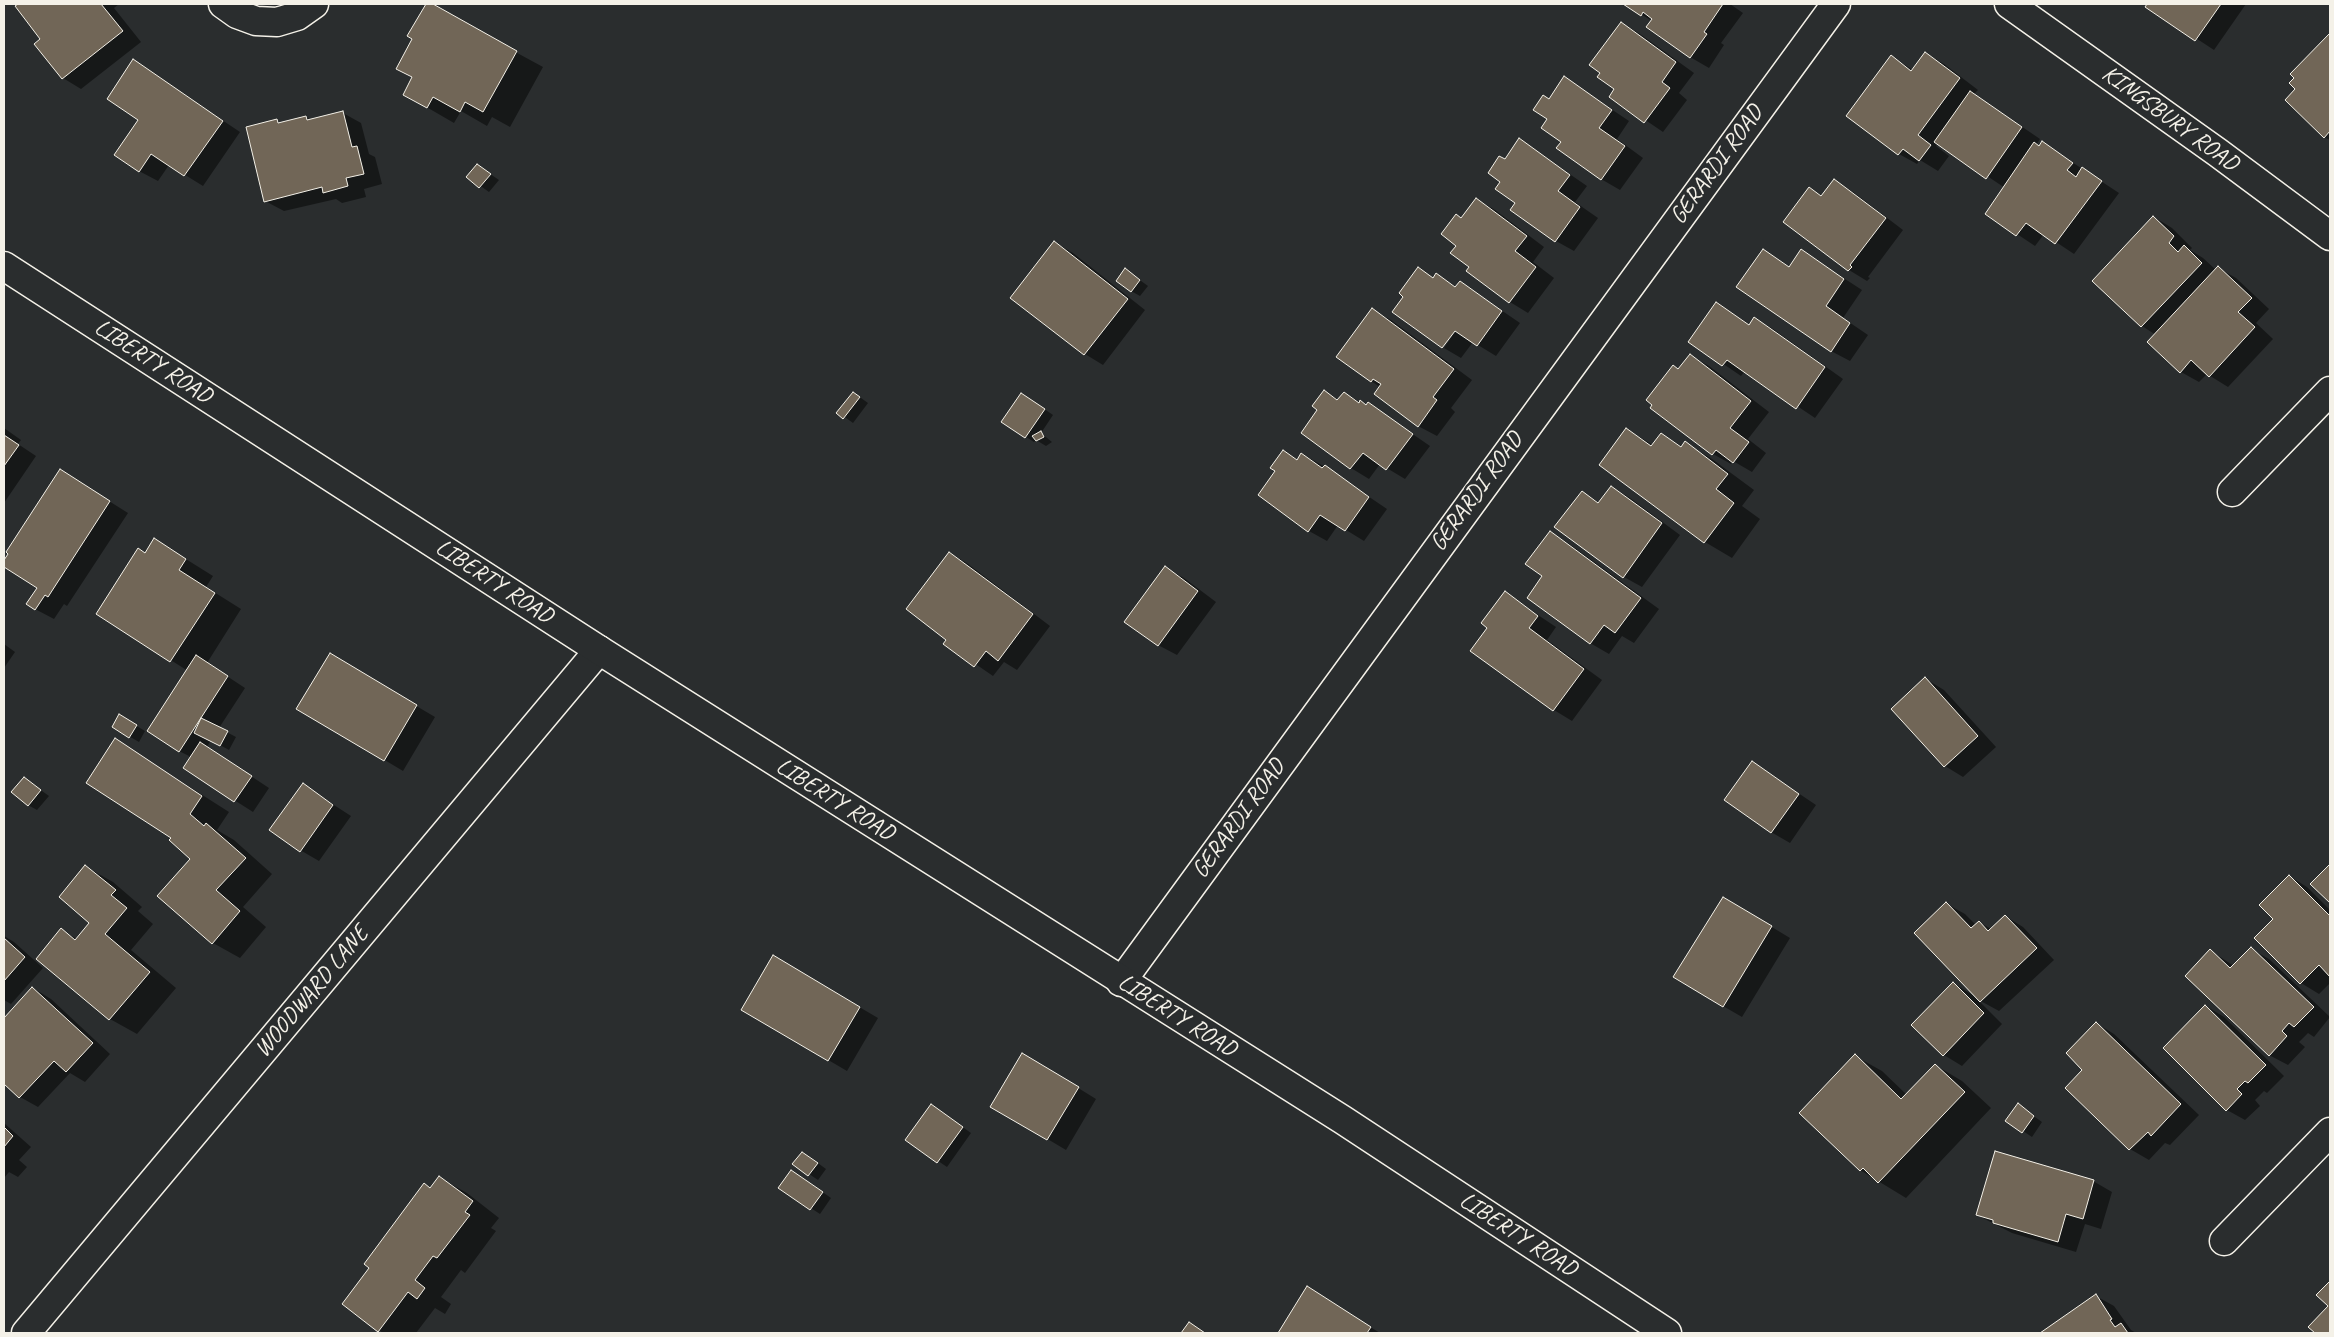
<!DOCTYPE html>
<html>
<head>
<meta charset="utf-8">
<style>
  body { margin:0 }
  #map { position:relative; width:2334px; height:1337px; overflow:hidden; background:#2a2d2e; font-family:Caveat,sans-serif }
  canvas { display:block }
  .frame { position:absolute; inset:0; border:5px solid #f4f1e8; pointer-events:none }
</style>
</head>
<body>
<div id="map">
<canvas width="2334" height="1337"></canvas>
<div class="frame"></div>
</div>
<script>
const ctx = document.querySelector('canvas').getContext('2d');
ctx.lineJoin = 'round';
function fillPath(path, color) {
  ctx.fillStyle = color;
  ctx.fill(path, 'evenodd');
}
function poly(rows) {
  const path = new Path2D();
  for (const r of rows) {
    path.moveTo(r[0], r[1]);
    for (let i = 2; i < r.length; i += 2) path.lineTo(r[i], r[i + 1]);
  }
  return path;
}
function trace(path, color, width, dash) {
  ctx.strokeStyle = color;
  ctx.lineWidth = width;
  ctx.lineCap = dash ? 'butt' : 'round';
  ctx.setLineDash(dash || []);
  ctx.stroke(path);
}
function drawText(font, color, halo, rows, align = 'center') {
  ctx.font = font + ' Caveat,sans-serif';
  ctx.lineWidth = 4.5;
  ctx.setLineDash([]);
  ctx.textBaseline = 'middle';
  ctx.strokeStyle = halo;
  ctx.fillStyle = color;
  for (const [text, x, y, turn = 0] of rows) {
    ctx.save();
    ctx.translate(x, y);
    ctx.rotate((+turn || 0) * Math.PI / 180);
    ctx.textAlign = isNaN(turn) ? turn : align;
    if (halo) ctx.strokeText(text, 0, 0);
    ctx.fillText(text, 0, 0);
    ctx.restore();
  }
}
fillPath(poly([
  [20,4,119,4,114,8,141,42,81,89,63,78,35,44,42,39,16,6],
  [427,4,543,67,510,127,492,117,487,126,461,111,454,123,404,94,413,77,414,39,409,36],
  [1625,4,1730,4,1743,13,1721,43,1724,45,1709,68,1690,57,1652,21],
  [2148,4,2246,4,2214,50,2147,6],
  [1621,23,1640,34,1694,73,1679,93,1687,100,1663,132,1610,96,1616,89],
  [2330,35,2330,140,2324,137,2297,89,2295,78,2292,74],
  [1925,53,1944,64,1978,90,1974,94,2040,139,2036,145,2040,147,2043,143,2119,193,2074,254,2044,234,2035,246,1987,214,2005,188,1938,143,1936,146,1949,156,1938,171,1920,160,1917,164,1899,154,1892,57,1913,70],
  [134,61,240,132,203,186,169,165,158,181,139,171,140,119],
  [1565,78,1629,121,1617,139,1643,158,1620,190,1601,179,1563,141,1549,119,1550,100],
  [343,113,361,123,369,154,375,157,382,184,364,189,366,197,342,203,336,199,284,211,265,201,277,121,282,123,306,117,312,120],
  [1520,140,1587,186,1575,202,1598,218,1574,251,1556,241,1516,203,1502,182],
  [477,165,499,180,489,192,468,177],
  [1835,181,1853,192,1903,230,1868,277,1870,278,1867,281,1849,270,1784,221,1810,189,1823,196],
  [1476,199,1495,210,1544,247,1533,262,1554,278,1528,313,1510,302,1470,267,1458,245,1462,219],
  [2154,217,2172,228,2192,248,2190,250,2203,258,2216,270,2218,268,2236,278,2269,309,2256,323,2273,339,2228,387,2207,374,2199,382,2181,372,2156,335,2142,326,2094,281],
  [1054,242,1073,253,1145,310,1103,365,1085,354,1012,297],
  [1763,251,1790,267,1802,251,1862,290,1843,318,1868,335,1850,361,1831,351],
  [1418,269,1434,278,1436,275,1457,287,1460,282,1520,323,1496,356,1473,342,1461,358,1444,348,1459,326,1405,296],
  [1126,270,1148,286,1140,296,1131,291],
  [1717,304,1750,325,1755,319,1773,329,1843,379,1815,418,1745,371,1741,376,1690,341],
  [1372,310,1391,320,1472,380,1451,408,1455,412,1437,436,1418,426,1380,387,1371,381],
  [1691,356,1709,366,1769,412,1748,439,1766,453,1752,472,1733,461,1731,464,1713,454,1654,405],
  [1324,391,1339,400,1344,393,1367,406,1369,404,1430,446,1405,479,1380,464,1369,479,1351,468,1302,432,1319,410],
  [854,393,868,403,853,423,838,412],
  [1030,399,1053,415,1041,433,1052,442,1046,446,1036,440,1034,442,1003,422],
  [4,428,21,440,18,444,36,456,4,503],
  [1627,430,1653,445,1661,434,1683,447,1685,443,1712,459,1754,490,1742,506,1760,519,1732,558,1705,542,1601,464],
  [1284,452,1298,460,1302,454,1325,467,1387,509,1364,541,1338,525,1327,541,1309,531,1277,471],
  [61,471,128,513,67,606,64,604,54,619,35,609,38,588,4,565,4,562],
  [1612,487,1630,498,1680,535,1642,587,1624,577,1582,492,1600,503],
  [1550,533,1568,543,1659,609,1634,643,1622,636,1609,654,1590,643,1544,576],
  [950,553,968,564,1050,626,1017,670,1004,662,993,676,945,643,948,640],
  [145,554,181,556,213,576,206,587,241,609,207,663,245,688,219,728,236,737,229,750,211,740,207,747,269,788,253,812,184,768,191,757,179,751,188,671,98,614],
  [1165,568,1184,578,1216,602,1177,655,1158,645],
  [1505,593,1556,627,1547,640,1602,680,1572,721,1554,710,1472,650,1489,627],
  [4,644,15,652,4,668],
  [330,655,435,717,403,771,298,708],
  [1926,679,1944,690,1996,747,1963,777,1945,766],
  [120,716,145,731,139,742,113,727],
  [116,740,229,812,217,830,234,840,272,874,243,907,266,927,240,958,213,943,192,859],
  [1752,762,1816,805,1790,843,1771,832],
  [24,778,49,796,37,810,28,805],
  [303,785,351,816,319,861,300,850],
  [86,867,113,882,142,907,138,911,153,924,131,950,176,988,137,1034,110,1019,61,930,77,939,91,923],
  [2289,876,2307,887,2330,910,2330,983,2319,994,2301,983,2256,938,2275,919],
  [1947,904,1965,914,1976,925,1979,922,1991,929,2005,916,2023,927,2054,960,1999,1011,1977,999,2002,1024,1962,1066,1944,1055,1953,983,1976,997],
  [1742,909,1790,938,1742,1017,1723,1006],
  [4,936,14,942,43,968,11,1004,4,1000],
  [2251,949,2269,959,2330,1017,2314,1037,2308,1033,2299,1042,2305,1047,2288,1065,2269,1055,2211,951,2234,966],
  [774,957,878,1018,847,1071,743,1010],
  [33,988,51,999,110,1054,85,1082,70,1073,38,1107,20,1097,4,1082,4,1020],
  [2206,1006,2224,1017,2284,1076,2267,1093,2264,1091,2255,1100,2260,1106,2245,1120,2227,1110],
  [2096,1023,2114,1034,2199,1115,2170,1145,2165,1143,2149,1160,2130,1149,2067,1088,2084,1070],
  [1855,1056,1882,1071,1907,1095,1935,1065,1962,1081,1991,1108,1906,1198,1860,1170],
  [1041,1065,1096,1099,1066,1150,992,1106],
  [2018,1105,2042,1122,2032,1137,2023,1131],
  [940,1111,971,1133,947,1167,907,1140],
  [4,1123,31,1147,19,1160,27,1167,18,1177,9,1172,4,1178],
  [811,1158,826,1169,818,1180,794,1164],
  [800,1176,831,1198,820,1214,780,1188],
  [440,1178,467,1193,499,1218,491,1228,496,1231,465,1273,461,1270,441,1297,451,1304,445,1314,435,1308,416,1333,383,1333,343,1304,371,1267,424,1185,431,1189],
  [2093,1181,2112,1192,2101,1229,2085,1224,2076,1252,2012,1233,1977,1215],
  [2330,1283,2330,1333,2316,1333,2310,1327,2330,1306,2318,1295],
  [1307,1288,1325,1299,1380,1333,1279,1333],
  [2096,1296,2114,1306,2131,1330,2136,1333,2043,1333]
]), '#0007');
const building = poly([
  [18,4,101,4,123,31,62,79,34,44,40,39,15,6,18,4],
  [426,4,433,4,517,51,483,112,465,102,460,112,433,97,427,108,403,95,412,77,396,69,412,39,407,36,426,4],
  [1623,4,1723,4,1704,32,1707,34,1690,58,1646,27,1652,19,1643,12,1641,16,1623,4],
  [2147,4,2221,4,2195,41,2145,7,2147,4],
  [1621,22,1676,62,1662,82,1670,88,1644,123,1609,97,1614,89,1597,77,1600,73,1589,65,1621,22],
  [2330,33,2330,131,2324,138,2285,100,2295,89,2289,83,2294,78,2290,74,2330,33],
  [1925,52,1960,78,1918,135,1931,145,1919,161,1903,149,1898,155,1846,116,1891,55,1911,71,1925,52],
  [133,59,223,121,184,176,151,154,139,172,114,155,138,120,107,99,133,59],
  [1564,76,1612,110,1599,128,1625,146,1601,180,1556,148,1561,142,1541,128,1547,119,1533,110,1543,95,1549,99,1564,76],
  [1970,91,2022,127,1986,179,1934,142,1970,91],
  [343,111,352,147,357,146,364,174,346,178,348,186,323,193,322,187,264,202,246,127,277,119,278,123,306,116,307,120,343,111],
  [1519,138,1570,175,1558,191,1580,207,1555,242,1510,210,1515,203,1495,189,1500,182,1488,173,1499,156,1505,159,1519,138],
  [2042,141,2073,163,2067,170,2076,177,2082,167,2102,181,2055,244,2026,223,2016,236,1985,214,2034,142,2039,146,2042,141],
  [477,164,491,174,479,188,466,177,477,164],
  [1834,179,1886,218,1850,265,1852,267,1848,271,1783,222,1809,187,1821,196,1834,179],
  [1476,198,1527,236,1515,251,1536,267,1509,303,1466,271,1469,267,1450,253,1456,246,1441,234,1456,214,1461,218,1476,198],
  [2153,216,2174,236,2169,243,2178,252,2184,245,2202,263,2141,327,2092,281,2153,216],
  [1054,241,1128,299,1084,355,1010,298,1054,241],
  [1763,249,1789,267,1801,249,1844,279,1826,306,1850,323,1831,352,1736,287,1763,249],
  [2218,266,2252,298,2238,312,2255,327,2209,377,2191,360,2180,373,2147,342,2218,266],
  [1418,267,1433,278,1436,273,1455,287,1460,281,1502,311,1477,346,1455,331,1442,348,1392,312,1403,297,1399,293,1418,267],
  [1125,268,1140,280,1131,292,1116,281,1125,268],
  [1716,302,1749,325,1754,317,1825,367,1796,409,1727,360,1722,366,1688,342,1716,302],
  [1372,308,1454,369,1433,397,1437,400,1418,427,1374,394,1381,384,1373,379,1371,382,1336,357,1372,308],
  [1690,354,1751,401,1730,428,1749,442,1733,463,1716,450,1712,455,1650,408,1652,405,1646,400,1673,365,1678,369,1690,354],
  [1324,390,1337,400,1344,392,1359,403,1360,400,1366,405,1368,402,1413,434,1386,470,1363,453,1350,469,1301,433,1317,410,1312,406,1324,390],
  [853,392,860,397,843,419,836,413,853,392],
  [1021,393,1045,409,1025,438,1001,422,1021,393],
  [1626,428,1651,446,1661,433,1681,447,1685,441,1728,474,1716,489,1734,503,1704,543,1599,465,1626,428],
  [1041,431,1044,437,1036,441,1032,436,1041,431],
  [4,435,19,445,4,466,4,435],
  [1283,450,1297,460,1301,453,1322,468,1325,465,1369,497,1345,531,1320,515,1308,532,1258,495,1275,471,1270,468,1283,450],
  [60,469,110,501,48,597,45,595,35,610,26,604,37,588,4,567,4,560,8,554,6,552,60,469],
  [1611,486,1662,523,1623,578,1554,527,1582,491,1598,503,1611,486],
  [1550,531,1641,598,1615,633,1604,625,1590,644,1527,598,1542,576,1525,564,1550,531],
  [154,538,186,559,179,570,215,593,170,662,96,614,138,548,145,553,154,538],
  [949,552,1033,614,998,661,986,651,974,667,943,644,946,640,906,609,949,552],
  [1165,566,1198,591,1158,646,1124,622,1165,566],
  [1505,591,1538,616,1529,628,1584,669,1553,711,1470,651,1487,628,1481,623,1505,591],
  [330,653,417,705,384,761,296,709,330,653],
  [196,655,228,676,179,752,147,731,196,655],
  [1925,677,1978,736,1944,767,1891,709,1925,677],
  [119,714,137,725,129,738,112,727,119,714],
  [201,718,228,731,220,746,194,733,201,718],
  [115,738,202,796,190,814,204,826,206,823,246,858,216,890,240,911,212,944,157,896,190,859,169,840,171,838,86,783,115,738],
  [200,742,252,776,234,802,183,768,200,742],
  [1752,761,1799,794,1771,833,1724,800,1752,761],
  [24,777,41,790,28,806,11,792,24,777],
  [303,783,333,805,300,852,269,830,303,783],
  [2330,864,2330,903,2310,884,2330,864],
  [85,865,116,890,111,895,127,908,105,934,150,972,109,1020,36,959,61,928,75,940,89,923,59,897,85,865],
  [2289,875,2330,916,2330,977,2319,965,2300,984,2254,938,2273,919,2259,905,2289,875],
  [1723,897,1772,926,1723,1007,1673,977,1723,897],
  [1946,902,1971,928,1979,921,1988,931,2005,915,2037,948,1980,1002,1914,933,1946,902],
  [4,938,25,957,4,981,4,938],
  [2251,947,2314,1007,2294,1027,2289,1023,2282,1031,2287,1036,2269,1056,2185,976,2210,949,2230,968,2251,947],
  [773,955,860,1007,828,1061,741,1010,773,955],
  [1953,982,1984,1013,1943,1056,1911,1025,1953,982],
  [32,987,93,1043,66,1072,54,1061,19,1098,4,1084,4,1018,32,987],
  [2205,1005,2266,1065,2248,1083,2245,1081,2237,1089,2242,1094,2226,1111,2163,1048,2205,1005],
  [2096,1022,2181,1104,2151,1136,2148,1132,2129,1150,2065,1088,2082,1070,2066,1053,2096,1022],
  [1022,1053,1079,1087,1047,1140,990,1107,1022,1053],
  [1855,1054,1901,1099,1935,1064,1965,1092,1878,1183,1863,1168,1860,1171,1799,1113,1855,1054],
  [2018,1103,2034,1116,2022,1133,2005,1121,2018,1103],
  [931,1104,963,1127,937,1163,905,1140,931,1104],
  [4,1127,13,1136,4,1147,4,1127],
  [1995,1151,2094,1180,2083,1219,2066,1214,2058,1242,1993,1223,1993,1220,1976,1215,1995,1151],
  [802,1152,818,1163,808,1176,792,1164,802,1152],
  [791,1170,823,1192,810,1210,778,1188,791,1170],
  [439,1176,473,1201,465,1212,470,1215,437,1258,433,1256,415,1280,425,1288,417,1299,408,1292,378,1332,342,1304,369,1268,364,1264,424,1183,430,1188,439,1176],
  [2330,1281,2330,1333,2315,1333,2308,1327,2328,1306,2316,1295,2330,1281],
  [1307,1286,1371,1327,1367,1333,1278,1333,1307,1286],
  [2096,1294,2112,1319,2110,1320,2115,1327,2121,1323,2128,1333,2040,1333,2096,1294],
  [1189,1322,1205,1333,1181,1333,1189,1322]
]);
fillPath(building, '#716657');
trace(building, '#f4f1e8', 1);
const minor = poly([
  [223,4,237,14,256,21,277,22,297,16,314,4],
  [2009,4,2217,152,2330,236],
  [2232,492,2330,391],
  [1121,982,1836,4],
  [2224,1241,2330,1132],
  [26,1333,599,650]
]);
const major = poly([
  [4,266,599,650,1343,1120,1667,1333]
]);
trace(minor, '#f4f1e8', 31);
trace(major, '#f4f1e8', 31);
trace(minor, '#2a2d2e', 28);
trace(major, '#2a2d2e', 28);
drawText('24px', '#f4f1e8', '#2a2d2e', [
  ["KINGSBURY ROAD",2170,119,36],
  ["GERARDI ROAD",1717,165,-54],
  ["LIBERTY ROAD",153,362,33],
  ["GERARDI ROAD",1477,492,-54],
  ["LIBERTY ROAD",494,582,33],
  ["LIBERTY ROAD",835,800,32],
  ["GERARDI ROAD",1239,819,-54],
  ["WOODWARD LANE",312,992,-50],
  ["LIBERTY ROAD",1177,1016,32],
  ["LIBERTY ROAD",1518,1235,33]
]);
</script>
</body>
</html>
